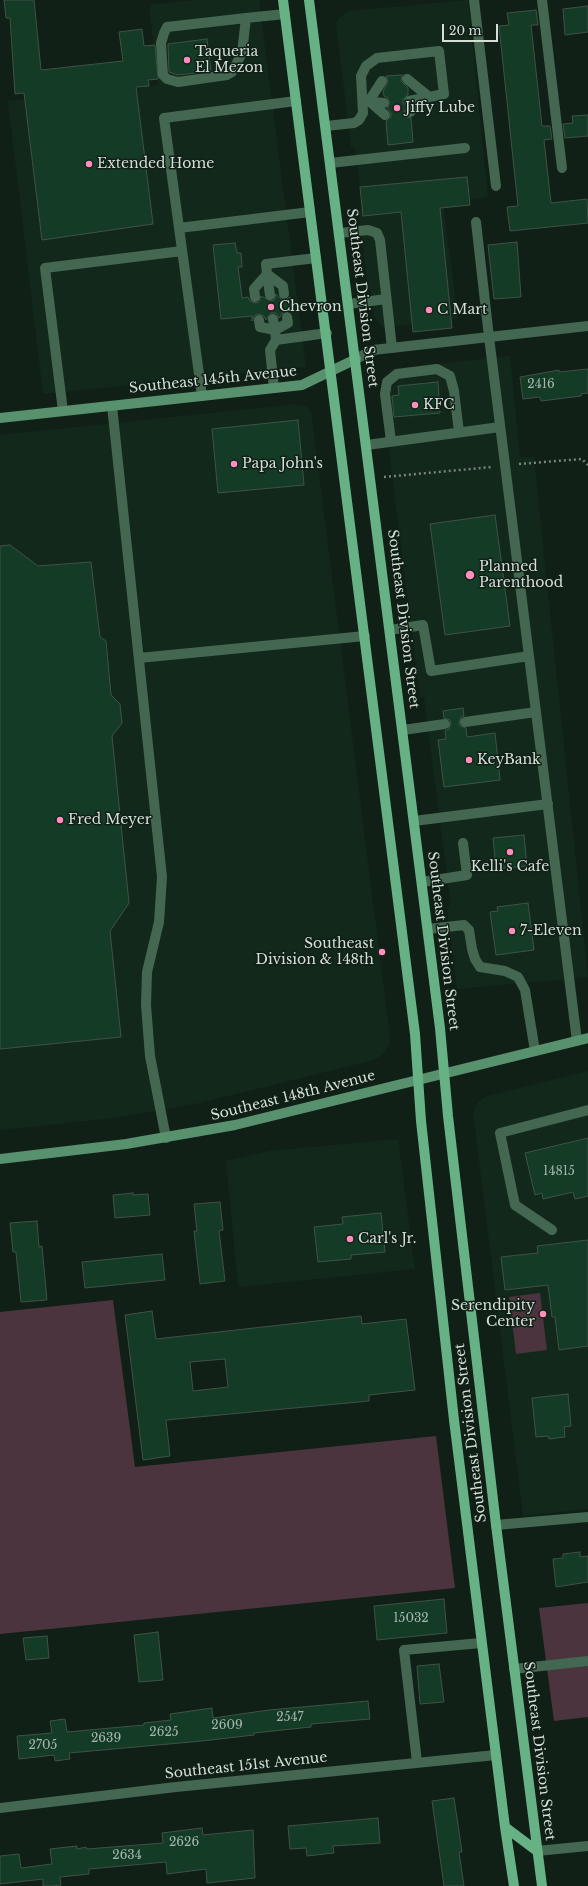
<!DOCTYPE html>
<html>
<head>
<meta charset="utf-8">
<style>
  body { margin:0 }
  #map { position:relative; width:588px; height:1886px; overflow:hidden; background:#112017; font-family:"Libre Baskerville",serif }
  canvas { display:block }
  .scale { position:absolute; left:442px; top:24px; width:56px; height:18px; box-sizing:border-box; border:2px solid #d5dfd8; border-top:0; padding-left:5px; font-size:12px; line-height:14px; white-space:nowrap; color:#d5dfd8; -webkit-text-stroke:3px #112017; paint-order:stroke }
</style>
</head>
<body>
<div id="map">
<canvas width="588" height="1886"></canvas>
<div class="scale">20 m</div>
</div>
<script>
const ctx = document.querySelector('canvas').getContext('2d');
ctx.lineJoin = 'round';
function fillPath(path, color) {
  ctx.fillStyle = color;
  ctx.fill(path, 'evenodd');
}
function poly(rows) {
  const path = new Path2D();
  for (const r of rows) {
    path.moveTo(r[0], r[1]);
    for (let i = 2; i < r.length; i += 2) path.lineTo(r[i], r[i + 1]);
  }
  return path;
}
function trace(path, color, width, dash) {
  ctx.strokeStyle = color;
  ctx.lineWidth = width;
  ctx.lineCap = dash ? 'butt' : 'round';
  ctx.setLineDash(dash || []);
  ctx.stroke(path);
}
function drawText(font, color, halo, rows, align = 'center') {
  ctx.font = font + ' "Libre Baskerville",serif';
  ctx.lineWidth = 3;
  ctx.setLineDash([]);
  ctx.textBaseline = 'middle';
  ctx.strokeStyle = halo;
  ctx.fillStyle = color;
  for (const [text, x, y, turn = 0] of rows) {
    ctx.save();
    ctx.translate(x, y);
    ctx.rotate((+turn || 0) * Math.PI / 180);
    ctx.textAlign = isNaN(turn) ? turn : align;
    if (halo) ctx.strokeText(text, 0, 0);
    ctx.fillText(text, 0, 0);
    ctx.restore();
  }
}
fillPath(poly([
  [195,0,259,0,306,367,43,394,8,101,158,85,149,5],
  [468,0,488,197,443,203,458,319,382,327,374,316,371,292,368,287,358,210,363,209,355,147,351,147,336,23,341,16,350,11],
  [510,356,520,457,534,457,588,977,457,989,447,908,451,907,424,697,420,697,381,389,396,368],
  [297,404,306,406,311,411,390,1036,389,1045,384,1053,378,1059,200,1103,115,1118,0,1130,0,435],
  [588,1071,588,1509,523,1516,473,1113,478,1102,487,1096],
  [398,1139,415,1269,238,1287,226,1161,269,1151]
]), '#12281b');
fillPath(poly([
  [540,1293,547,1350,516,1354,509,1297],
  [113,1300,135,1467,436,1436,455,1588,0,1634,0,1312],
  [588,1603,588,1717,554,1721,539,1608]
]), '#4b343d');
const building = poly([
  [4,0,34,0,41,70,123,61,119,32,142,29,144,46,155,45,158,79,148,80,149,86,136,87,153,224,42,240,24,93,15,94,10,18,6,18,4,0],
  [588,6,588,32,565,35,563,9,588,6],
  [536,10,538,25,531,25,542,126,550,126,552,139,544,140,551,203,587,199,588,223,510,231,507,207,518,206,499,26,509,25,507,13,536,10],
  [207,39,211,71,178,75,169,72,168,44,207,39],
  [402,75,401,81,408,88,408,95,403,99,403,103,406,107,404,113,406,117,411,118,413,142,388,145,386,121,391,117,391,113,387,108,390,103,388,98,384,96,383,91,388,82,386,76,402,75],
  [588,115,588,136,565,138,563,124,573,123,572,116,588,115],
  [467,177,470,205,440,208,452,328,413,332,401,212,363,216,360,187,467,177],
  [517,242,521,297,494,299,488,245,517,242],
  [235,243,237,253,241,253,242,267,238,267,242,298,248,297,250,301,255,303,259,302,261,296,271,301,274,300,276,294,282,300,285,300,290,297,291,312,286,311,283,312,279,318,276,313,271,313,266,320,264,316,258,314,255,315,252,321,252,316,221,319,213,245,235,243],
  [588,369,588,393,581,394,581,396,541,401,540,397,523,399,520,377,559,370,559,372,588,369],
  [438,382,440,413,394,417,392,396,399,395,398,386,438,382],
  [298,420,304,485,218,493,212,429,298,420],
  [495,515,510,626,445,635,430,524,495,515],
  [10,545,38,566,91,562,100,637,106,641,111,695,120,704,122,723,112,736,129,903,110,931,121,1037,0,1049,0,546,10,545],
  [463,708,464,716,461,717,459,723,460,726,466,728,467,737,495,733,500,780,444,787,438,740,446,739,445,731,449,729,451,723,450,720,444,718,443,711,463,708],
  [524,835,527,866,496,869,493,838,524,835],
  [528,903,534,950,496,955,490,912,498,911,497,907,528,903],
  [588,1138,588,1196,575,1199,573,1192,543,1199,542,1193,535,1195,525,1153,588,1138],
  [133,1193,133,1195,148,1194,150,1215,115,1218,113,1195,133,1193],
  [220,1202,223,1230,219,1231,225,1281,200,1284,194,1231,197,1231,194,1204,220,1202],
  [381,1213,385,1252,351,1255,351,1259,318,1262,314,1227,343,1224,342,1217,381,1213],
  [37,1221,39,1247,42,1246,47,1300,21,1302,16,1252,13,1252,10,1223,37,1221],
  [588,1240,588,1346,559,1350,555,1317,552,1317,548,1285,505,1290,501,1257,538,1253,537,1246,588,1240],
  [162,1254,165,1280,85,1288,82,1262,162,1254],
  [152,1311,156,1339,361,1316,362,1324,406,1319,415,1390,369,1395,369,1401,166,1420,170,1456,143,1460,125,1315,152,1311],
  [225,1359,228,1387,193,1391,190,1362,225,1359],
  [568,1394,571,1426,564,1427,565,1437,549,1439,548,1436,536,1437,532,1398,568,1394],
  [580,1552,580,1557,588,1556,588,1582,556,1587,553,1559,563,1558,563,1554,580,1552],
  [444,1599,447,1633,377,1640,374,1606,444,1599],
  [158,1632,163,1680,139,1682,134,1635,158,1632],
  [47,1636,49,1658,26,1660,23,1638,47,1636],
  [439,1664,444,1702,420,1704,417,1666,439,1664],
  [368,1701,370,1719,311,1724,311,1727,254,1733,254,1735,202,1741,69,1753,70,1759,55,1761,54,1755,19,1759,17,1736,52,1733,50,1721,65,1719,67,1732,144,1725,144,1723,171,1720,170,1714,212,1708,213,1718,269,1710,368,1701],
  [454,1798,462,1852,459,1852,464,1886,444,1886,432,1801,454,1798],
  [378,1818,380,1843,333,1846,334,1853,307,1856,306,1848,290,1849,288,1826,378,1818],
  [202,1828,203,1835,253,1830,255,1878,207,1883,206,1869,167,1874,166,1862,89,1869,89,1874,60,1877,61,1885,52,1886,43,1886,43,1879,0,1884,0,1856,19,1854,21,1868,52,1864,50,1849,77,1846,77,1849,86,1847,87,1849,163,1843,162,1833,202,1828]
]);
fillPath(building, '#143b25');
trace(building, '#405146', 1);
trace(poly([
  [519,464,582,459,588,465],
  [384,477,492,467]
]), '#78847c', 2.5, [2, 3]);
trace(poly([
  [474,0,496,186],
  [542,0,562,168],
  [246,18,242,53,232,72,227,75,178,82,167,79,163,75,161,43,164,33,167,27,246,18,285,14],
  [407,79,428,96],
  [364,101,384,103],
  [369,101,382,81],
  [369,101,385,115],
  [410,112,426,97],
  [326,126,354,123,359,120,363,113,361,76,366,66,377,58,439,51,444,94,409,101],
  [330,163,465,148],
  [179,228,310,212],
  [340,233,368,230,377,233,380,240,392,348],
  [267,274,270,295],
  [284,294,283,286,267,274,266,264,316,258],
  [255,297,254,289,267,274],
  [349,304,386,299],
  [273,319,275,330,288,323,287,317],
  [259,320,260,327,275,330,276,340,270,350,274,388],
  [276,340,327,333],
  [202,396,164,118,296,101],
  [112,406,162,877,159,922,147,972,146,1005,150,1056,166,1138],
  [63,411,45,268,182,251],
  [391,441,385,394,387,382,397,374,437,369,450,376,454,391,459,432],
  [367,445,500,427],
  [390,630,423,625,431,671,529,656],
  [139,658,365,636],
  [536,712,577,1041],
  [465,722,536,712,489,337,476,222],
  [403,730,445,724],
  [414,821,548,804],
  [422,882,467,875,463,843],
  [428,929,464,925,469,930,472,949,475,959,480,967,505,971,518,977,525,990,535,1051],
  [552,1230,515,1205,500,1133,588,1110],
  [496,1525,588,1517],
  [514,1669,588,1661],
  [417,1762,404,1650,481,1643]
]), '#446751', 10);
trace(poly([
  [356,359,373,350,588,326],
  [0,1808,176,1787,496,1755],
  [537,1851,588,1846]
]), '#446751', 10);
trace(poly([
  [0,418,302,385,356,359],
  [0,1159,126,1144,235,1125,588,1038]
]), '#58916e', 10);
trace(poly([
  [283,0,415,1034,421,1121,454,1420,505,1827,514,1886],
  [309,0,440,1028,448,1116,496,1525,542,1886],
  [505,1827,537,1851]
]), '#67b284', 10);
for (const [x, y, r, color] of [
  [187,60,4,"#fe8ebc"],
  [397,108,4,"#fe8ebc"],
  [89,164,4,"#fe8ebc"],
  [271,307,4,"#fe8ebc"],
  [429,310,4,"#fe8ebc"],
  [415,405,4,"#fe8ebc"],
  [234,464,4,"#fe8ebc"],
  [470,575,5,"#fe8ebc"],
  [469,760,4,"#fe8ebc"],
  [60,820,4,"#fe8ebc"],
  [510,852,4,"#fe8ebc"],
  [512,931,4,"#fe8ebc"],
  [382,952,4,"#fe8ebc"],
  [350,1239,4,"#fe8ebc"],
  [543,1314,4,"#fe8ebc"]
]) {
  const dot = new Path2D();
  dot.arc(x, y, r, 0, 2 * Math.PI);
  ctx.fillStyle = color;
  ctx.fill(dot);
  trace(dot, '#112017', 1.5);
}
drawText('12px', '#a5b6ab', null, [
  ["2416",541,385],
  ["14815",559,1172],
  ["15032",411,1619],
  ["2547",290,1718],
  ["2609",227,1726],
  ["2625",164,1733],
  ["2639",106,1739],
  ["2705",43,1746],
  ["2626",184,1843],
  ["2634",127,1856]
]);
drawText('14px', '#d5dfd8', '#112017', [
  ["Taqueria",195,52],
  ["El Mezon",195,68],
  ["Jiffy Lube",405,108],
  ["Extended Home",97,164],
  ["Chevron",279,307],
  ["C Mart",437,310],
  ["KFC",423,405],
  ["Papa John's",242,464],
  ["Planned",479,567],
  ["Parenthood",479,583],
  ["KeyBank",477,760],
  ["Fred Meyer",68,820],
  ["Kelli's Cafe",510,867,"center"],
  ["7-Eleven",520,931],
  ["Southeast",374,944,"right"],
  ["Division & 148th",374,960,"right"],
  ["Carl's Jr.",358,1239],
  ["Serendipity",535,1306,"right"],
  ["Center",535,1322,"right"]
], 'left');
drawText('14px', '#d5dfd8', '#112017', [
  ["Southeast Division Street",362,298,83],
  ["Southeast 145th Avenue",213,380,-6],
  ["Southeast Division Street",403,619,83],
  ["Southeast Division Street",443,941,83],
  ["Southeast 148th Avenue",293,1096,-14],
  ["Southeast Division Street",471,1433,-97],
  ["Southeast Division Street",539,1751,83],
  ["Southeast 151st Avenue",246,1766,-6]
]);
</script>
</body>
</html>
